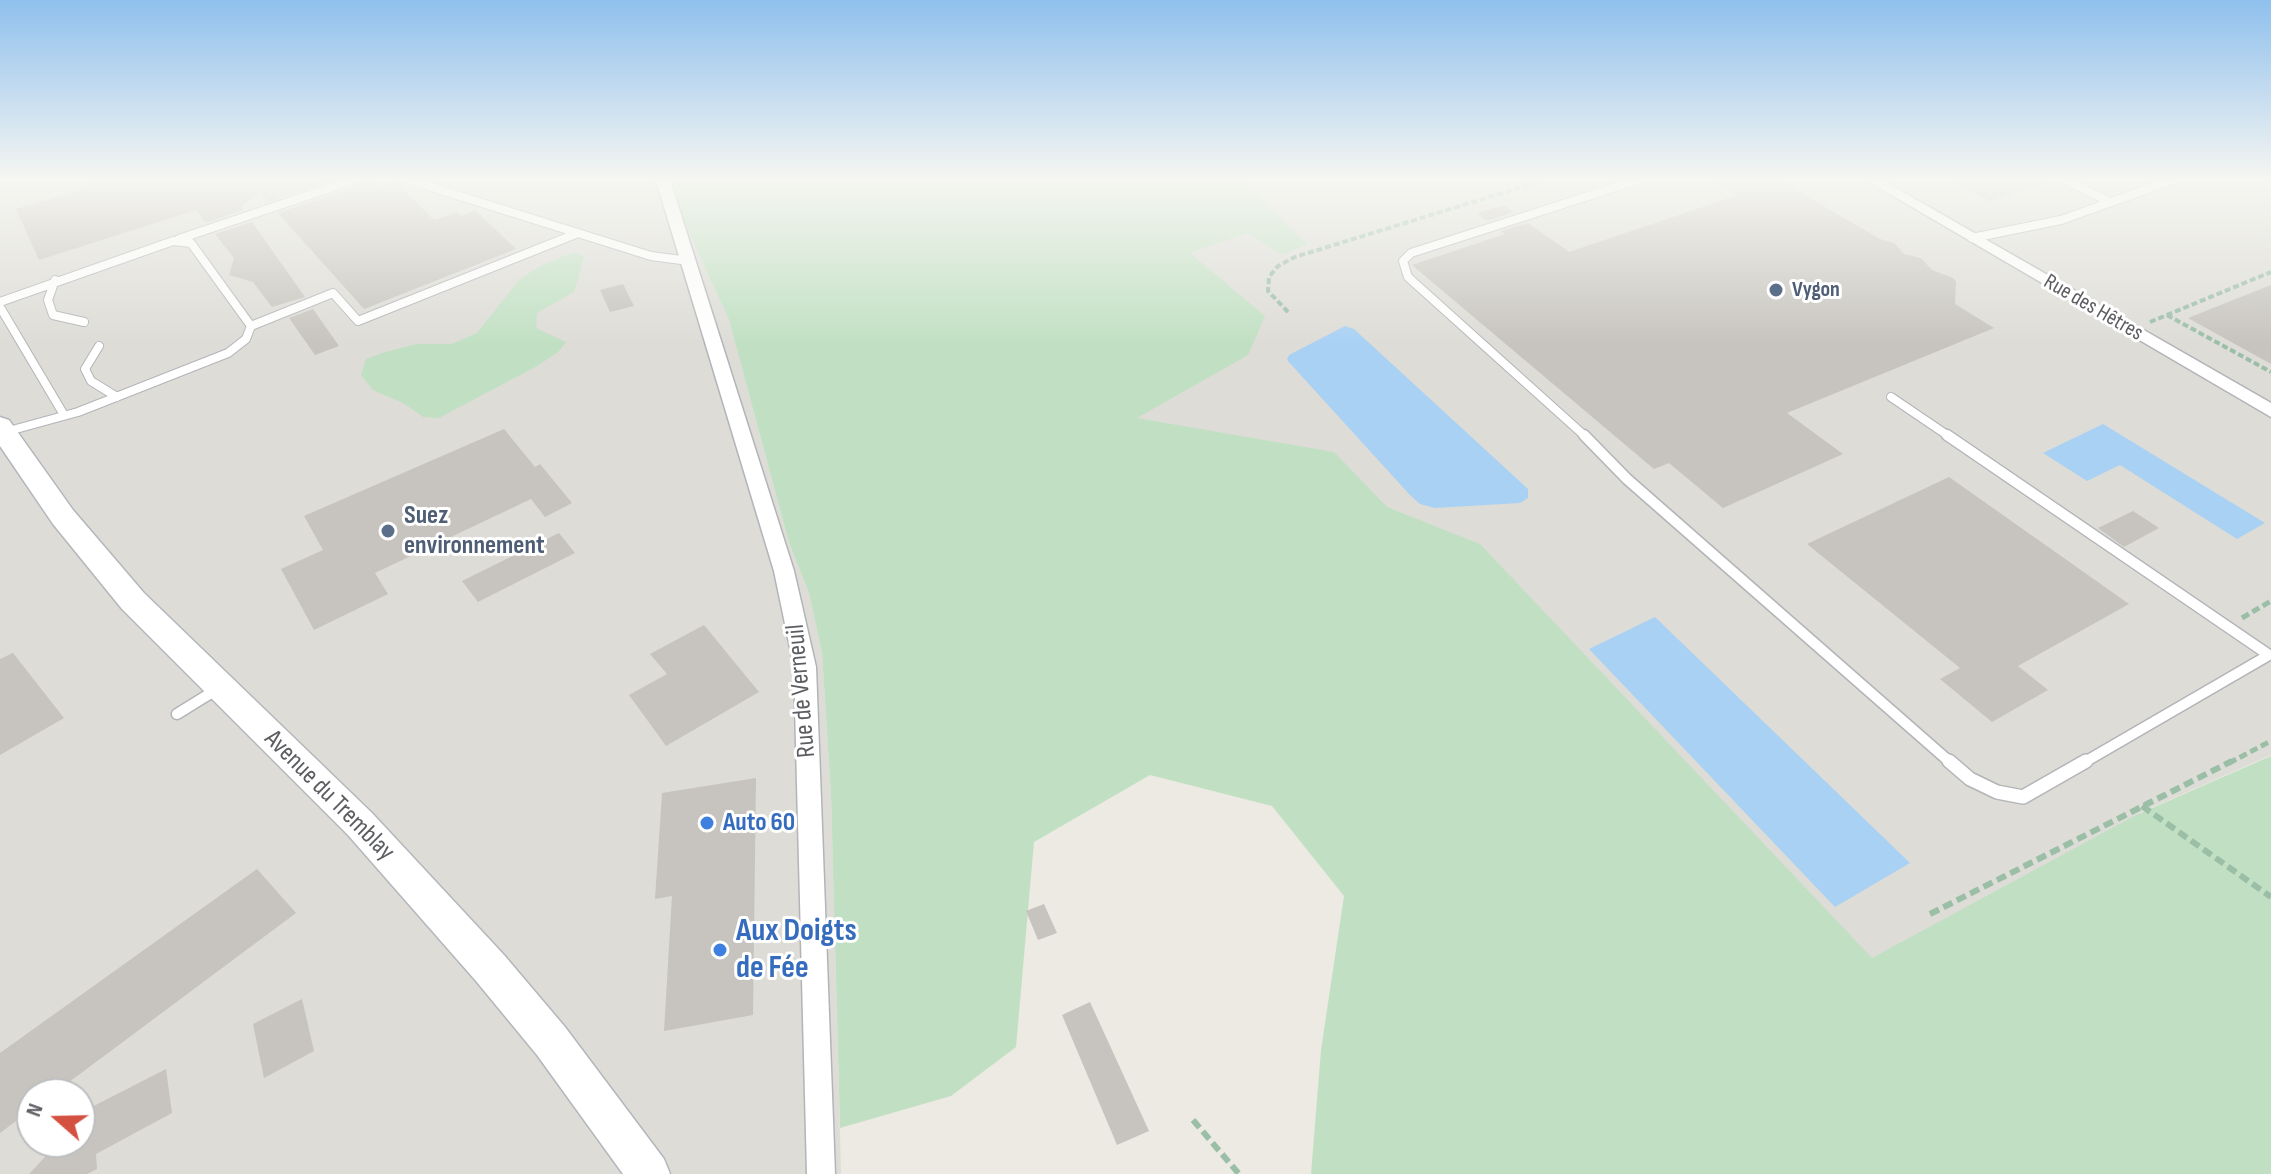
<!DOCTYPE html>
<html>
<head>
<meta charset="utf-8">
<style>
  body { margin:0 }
  #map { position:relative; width:2271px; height:1174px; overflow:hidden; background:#eceae2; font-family:"Sofia Sans Condensed",sans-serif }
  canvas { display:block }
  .north { position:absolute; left:16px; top:1078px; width:80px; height:80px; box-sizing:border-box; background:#fff; border:2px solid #bdbec0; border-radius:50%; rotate:290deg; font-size:22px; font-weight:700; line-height:32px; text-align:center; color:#5b5d61 }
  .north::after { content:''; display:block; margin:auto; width:28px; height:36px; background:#d45040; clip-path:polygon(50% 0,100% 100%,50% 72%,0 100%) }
</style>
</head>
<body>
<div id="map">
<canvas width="2271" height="1174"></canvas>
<div class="north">N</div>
</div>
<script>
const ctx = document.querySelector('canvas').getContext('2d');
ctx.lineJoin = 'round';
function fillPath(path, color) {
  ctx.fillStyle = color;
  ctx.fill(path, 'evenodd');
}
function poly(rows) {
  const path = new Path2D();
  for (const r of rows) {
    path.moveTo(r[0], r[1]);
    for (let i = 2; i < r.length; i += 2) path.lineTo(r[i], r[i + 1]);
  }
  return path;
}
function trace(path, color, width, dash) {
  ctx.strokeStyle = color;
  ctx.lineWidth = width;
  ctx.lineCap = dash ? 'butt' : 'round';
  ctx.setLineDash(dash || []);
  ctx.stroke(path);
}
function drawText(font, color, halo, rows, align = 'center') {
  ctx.font = font + ' "Sofia Sans Condensed",sans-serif';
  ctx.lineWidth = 6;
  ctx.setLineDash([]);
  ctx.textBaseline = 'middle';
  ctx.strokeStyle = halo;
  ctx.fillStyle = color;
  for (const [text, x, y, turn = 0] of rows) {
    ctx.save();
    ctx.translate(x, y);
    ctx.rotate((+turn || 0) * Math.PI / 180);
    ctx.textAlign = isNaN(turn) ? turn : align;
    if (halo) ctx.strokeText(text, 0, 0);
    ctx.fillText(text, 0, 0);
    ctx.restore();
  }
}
fillPath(poly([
  [0,180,665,180,729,320,789,543,809,593,822,653,831,795,841,1174,0,1174],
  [32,1094,80,1094,80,1142,32,1142],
  [901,180,2271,180,2271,755,2142,812,1872,959,1110,458]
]), '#dddcd7');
fillPath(poly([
  [665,180,1243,180,1307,244,1283,255,1247,233,1190,253,1265,316,1248,355,1137,418,1334,452,1387,507,1480,544,1872,958,2134,816,2271,756,2271,1174,1311,1174,1321,1050,1344,896,1272,806,1150,775,1034,842,1016,1047,951,1096,840,1128,831,795,822,653,809,593,789,543,729,320],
  [574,252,584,257,574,292,537,313,536,328,566,342,558,352,537,366,439,418,423,417,405,404,373,390,361,375,366,359,382,353,416,344,452,344,477,333,519,280,542,265]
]), '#c1e0c3');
fillPath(poly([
  [1345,326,1354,329,1528,489,1528,498,1520,503,1435,508,1420,504,1410,495,1287,360,1289,355],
  [2103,424,2265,523,2237,539,2120,465,2087,481,2043,453],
  [1655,617,1910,863,1835,907,1589,649]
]), '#a9d1f4');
fillPath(poly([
  [89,180,333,180,268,202,260,192,241,207,243,210,206,223,196,210,39,260,16,209,92,186],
  [361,180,371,180,379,188,396,182,434,220,457,212,461,216,475,210,516,249,364,309,278,213,356,187],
  [1713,180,1779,180,1880,239,1894,243,1904,254,1921,258,1932,270,1953,278,1956,282,1955,304,1994,328,1787,413,1843,454,1723,508,1669,463,1654,469,1412,265,1505,234,1501,231,1528,223,1569,252,1738,195],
  [1951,180,2043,180,2044,183,1990,201],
  [1504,205,1514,212,1487,221,1477,213],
  [252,222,305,297,272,307,253,282,229,275,234,258,215,234],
  [623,284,634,306,610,312,600,290],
  [2271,285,2271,364,2188,318],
  [313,309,339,346,315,355,289,318],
  [504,429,535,467,540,464,572,503,545,517,531,499,375,573,388,594,314,630,281,569,323,550,304,516],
  [1949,477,2129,604,2018,666,2048,690,1992,722,1940,679,1960,668,1807,544],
  [2133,511,2159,528,2124,547,2098,528],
  [559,533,575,553,478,602,462,581],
  [704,625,759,692,666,746,629,695,667,674,650,654],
  [13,653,64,718,0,755,0,659],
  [756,778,753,1015,664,1031,672,896,655,899,662,793],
  [257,869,296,913,53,1094,32,1094,32,1109,0,1133,0,1053],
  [1044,904,1057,933,1038,940,1026,911],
  [302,999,314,1051,264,1078,253,1024],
  [1090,1002,1149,1131,1117,1145,1062,1015],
  [166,1069,172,1113,96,1154,97,1169,87,1174,29,1174,59,1142,80,1142,80,1113]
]), '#c7c4bf');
const laneFar2 = poly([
  [409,180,651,256,689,261],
  [2065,180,2110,202],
  [1972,238,2061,220,2173,180],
  [179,239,354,180],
  [55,280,48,300,53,315,84,322],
  [0,302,173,241,191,243,251,326,246,339,228,353,78,412,5,432],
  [0,307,64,415],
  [251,326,333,293,358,321,578,233],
  [99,346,85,369,91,381,117,397],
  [1891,397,1950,437],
  [1586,437,1408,277,1403,261,1411,253,1638,180]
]);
const laneFar1 = poly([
  [1584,435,1627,479,1951,763],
  [1947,435,2269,655,2083,763],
  [177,714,219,688]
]);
const lane = poly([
  [1949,761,1970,779,1997,792,2023,797,2086,761]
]);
const street = poly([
  [656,180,670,180,794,571,816,667,835,1174,807,1174,794,667,774,571,656,180],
  [1866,180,1882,180,2271,403,2271,417,1866,180]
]);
const secondary = poly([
  [0,417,9,420,73,510,144,593,372,813,504,955,565,1027,664,1159,670,1174,623,1174,537,1055,476,981,348,835,122,609,53,524,0,446,0,417]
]);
trace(laneFar2, '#b3b4b8', 10);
trace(laneFar1, '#b3b4b8', 13);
trace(lane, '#b3b4b8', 16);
trace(street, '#b3b4b8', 3);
trace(secondary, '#b4b6bb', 3);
trace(poly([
  [1288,312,1268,291,1269,277,1278,266,1295,257,1544,180],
  [2167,315,2271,372],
  [2150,322,2271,272]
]), '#9abea6', 4, [6, 3]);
trace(poly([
  [2242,618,2271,601],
  [2229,763,2271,741]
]), '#9abea6', 5, [8, 4]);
trace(poly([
  [2142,806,2271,897],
  [1930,914,2232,761],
  [1193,1120,1239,1174]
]), '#9abea6', 6, [10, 5]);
trace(laneFar2, '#fff', 8);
trace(laneFar1, '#fff', 10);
trace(lane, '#fff', 13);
fillPath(street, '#fff');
fillPath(secondary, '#fff');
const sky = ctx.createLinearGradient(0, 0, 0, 344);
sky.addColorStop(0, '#8fc0ed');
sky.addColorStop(0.52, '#f6f6f2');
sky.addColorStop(1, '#f6f6f200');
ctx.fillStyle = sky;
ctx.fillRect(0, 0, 2271, 344);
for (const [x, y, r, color] of [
  [1776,290,8,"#5c6f8a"],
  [388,531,8,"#5c6f8a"],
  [707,823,8,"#3f7fe0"],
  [720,950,8,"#3f7fe0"]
]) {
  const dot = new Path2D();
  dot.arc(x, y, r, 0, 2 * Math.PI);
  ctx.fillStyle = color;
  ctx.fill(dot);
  trace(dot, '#fff', 3);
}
drawText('bold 22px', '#4e5e75', '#fff', [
  ["Vygon",1792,290]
], 'left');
drawText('22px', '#5b5d61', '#fff', [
  ["Rue des Hêtres",2093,308,30]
]);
drawText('bold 26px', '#4e5e75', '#fff', [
  ["Suez",404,516],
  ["environnement",404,546]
], 'left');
drawText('26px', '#5b5d61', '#fff', [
  ["Rue de Verneuil",802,691,-95],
  ["Avenue du Tremblay",329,796,45]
]);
drawText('bold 26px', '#366cbe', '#fff', [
  ["Auto 60",723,823]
], 'left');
drawText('bold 32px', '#366cbe', '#fff', [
  ["Aux Doigts",736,932],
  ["de Fée",736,969]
], 'left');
</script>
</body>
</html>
